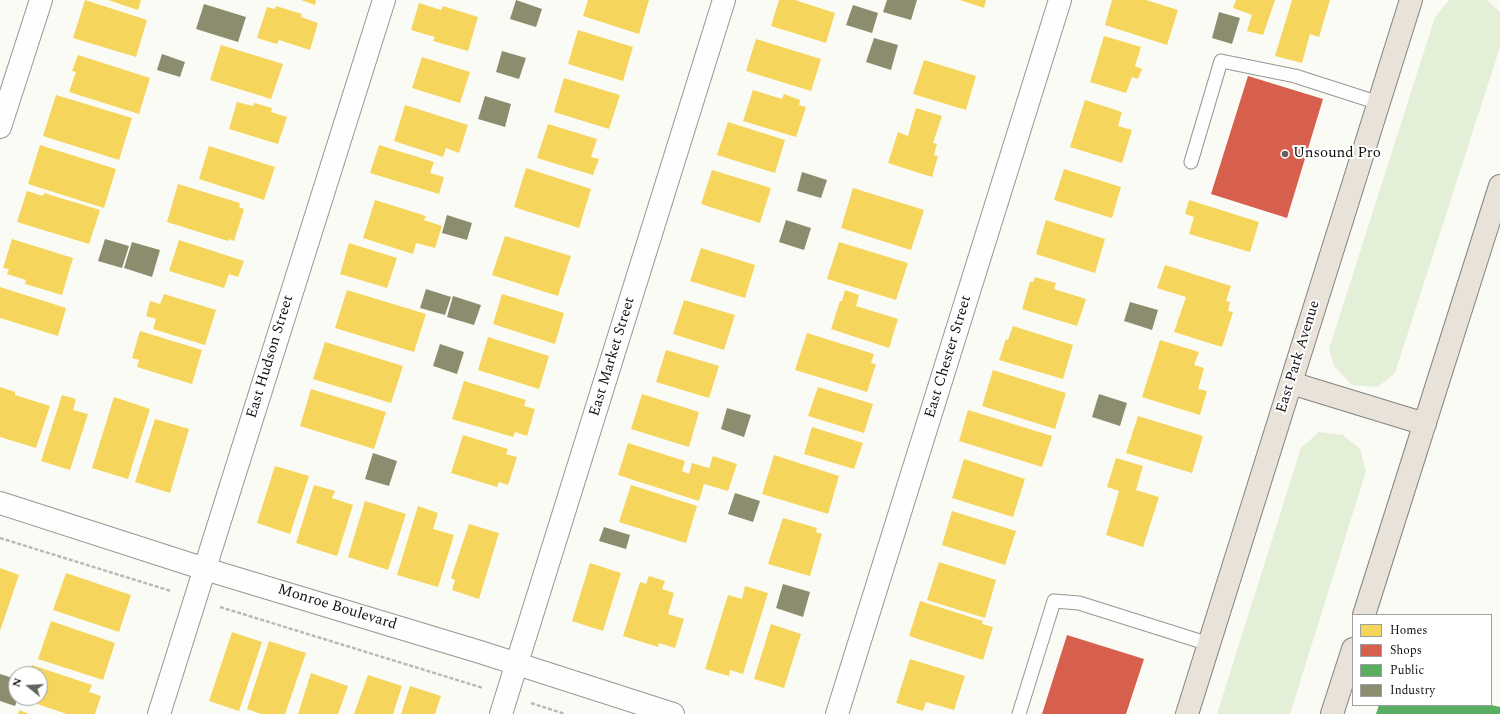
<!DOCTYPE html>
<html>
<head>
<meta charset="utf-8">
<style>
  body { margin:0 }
  #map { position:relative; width:1500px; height:714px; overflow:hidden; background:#fbfbf6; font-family:Spectral,serif }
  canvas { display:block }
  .legend { position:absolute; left:1352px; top:614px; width:140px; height:92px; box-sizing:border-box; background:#fff; border:1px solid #9f9f9f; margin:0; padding:5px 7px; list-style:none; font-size:12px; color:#101010 }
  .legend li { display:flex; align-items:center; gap:8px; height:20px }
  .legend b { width:20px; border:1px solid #9f9f9f }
  .north { position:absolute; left:8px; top:666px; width:40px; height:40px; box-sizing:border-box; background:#fff; border:1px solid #9f9f9f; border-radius:50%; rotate:288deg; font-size:11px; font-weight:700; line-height:16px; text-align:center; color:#101010 }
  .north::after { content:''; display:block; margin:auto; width:14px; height:18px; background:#626260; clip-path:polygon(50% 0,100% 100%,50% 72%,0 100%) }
</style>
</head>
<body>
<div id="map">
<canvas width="1500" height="714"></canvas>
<ul class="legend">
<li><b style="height:11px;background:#f6d55c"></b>Homes</li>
<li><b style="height:11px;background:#d6604d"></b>Shops</li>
<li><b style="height:11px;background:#5aae61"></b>Public</li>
<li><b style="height:11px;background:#8c8c6e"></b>Industry</li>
</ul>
<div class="north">N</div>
</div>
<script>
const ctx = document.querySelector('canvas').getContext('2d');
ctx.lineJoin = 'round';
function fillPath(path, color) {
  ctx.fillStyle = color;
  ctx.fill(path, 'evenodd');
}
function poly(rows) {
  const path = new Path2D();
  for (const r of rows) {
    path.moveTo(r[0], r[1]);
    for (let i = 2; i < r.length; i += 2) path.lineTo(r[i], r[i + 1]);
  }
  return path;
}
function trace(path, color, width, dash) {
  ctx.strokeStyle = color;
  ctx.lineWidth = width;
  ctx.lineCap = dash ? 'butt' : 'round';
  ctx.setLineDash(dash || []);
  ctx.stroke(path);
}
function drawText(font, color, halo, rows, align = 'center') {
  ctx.font = font + ' Spectral,serif';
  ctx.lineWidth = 4;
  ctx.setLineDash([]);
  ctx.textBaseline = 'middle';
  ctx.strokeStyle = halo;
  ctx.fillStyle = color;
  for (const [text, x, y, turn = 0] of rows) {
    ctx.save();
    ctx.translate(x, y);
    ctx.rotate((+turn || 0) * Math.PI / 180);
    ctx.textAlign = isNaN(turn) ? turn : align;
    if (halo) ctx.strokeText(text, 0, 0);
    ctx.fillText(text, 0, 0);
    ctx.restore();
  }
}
fillPath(poly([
  [1449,0,1487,0,1500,12,1500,47,1395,373,1378,387,1352,385,1334,366,1329,349,1435,17],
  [1319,432,1343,435,1360,449,1366,471,1290,714,1217,714,1301,448]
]), '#e4efd8');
fillPath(poly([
  [85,0,147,20,136,57,73,38],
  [108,0,141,0,138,10],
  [301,0,316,0,315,5],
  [588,0,649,0,639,34,583,16],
  [779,0,795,0,835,13,826,43,771,26],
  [960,0,986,0,984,8],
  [1112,0,1146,0,1178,10,1167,45,1105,25],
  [1236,0,1275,0,1263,35,1247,31,1252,15,1233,8],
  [1292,0,1330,0,1319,37,1310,34,1302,63,1275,56],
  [419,3,441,10,443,6,478,17,468,51,433,41,435,37,411,30],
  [276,6,302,14,301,17,318,23,310,50,279,40,277,44,257,38,267,7,275,9],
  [578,30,633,47,623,81,568,64],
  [1104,36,1141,47,1135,66,1142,69,1138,79,1132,77,1126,93,1090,82],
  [756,39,821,59,811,91,746,71],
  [221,45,283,64,271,99,210,80],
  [78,55,150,78,139,114,69,92,76,72,72,71],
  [422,57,470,72,460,103,412,88],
  [924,60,976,76,966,110,913,94],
  [564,78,620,95,609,129,554,112],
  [753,90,782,99,784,94,800,100,799,105,806,107,796,137,743,121],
  [56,95,132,118,119,160,43,136],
  [1085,100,1122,112,1118,126,1132,130,1122,163,1070,147],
  [237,102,253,106,254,103,272,108,271,112,287,117,278,144,229,129],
  [405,105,468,125,459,153,446,148,443,157,394,141],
  [916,108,942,116,933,143,937,144,934,155,938,156,932,177,888,163,898,132,908,136],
  [728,122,785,140,775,173,717,155],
  [548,124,597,139,591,157,599,159,593,175,537,158],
  [40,145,116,169,104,208,28,184],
  [379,145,434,162,430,173,444,177,439,194,370,173],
  [209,146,275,167,264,200,199,179],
  [526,168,591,189,579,228,514,207],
  [1064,169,1121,187,1112,218,1054,200],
  [712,170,771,188,760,223,701,204],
  [178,184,240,203,239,207,244,209,234,241,229,239,228,241,167,222],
  [853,188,924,210,911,250,841,228],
  [27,191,43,196,44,193,100,210,89,244,17,222],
  [375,200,426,216,424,220,442,226,435,248,416,243,413,254,363,238],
  [1189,200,1259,222,1250,252,1189,234,1194,217,1185,214],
  [1046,220,1105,239,1095,273,1036,254],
  [505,236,571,256,558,296,492,275],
  [12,239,73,258,62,295,25,284,26,280,7,274,9,269,3,268],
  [179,240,244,261,238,277,229,274,224,288,169,271],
  [839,242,908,263,896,300,827,279],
  [349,243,397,258,387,288,340,274],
  [701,248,755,265,745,298,690,281],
  [1165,265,1231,286,1226,301,1230,302,1228,311,1233,312,1222,347,1174,332,1186,297,1157,288],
  [1035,277,1056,283,1054,289,1086,299,1077,326,1022,309,1030,282,1033,282],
  [0,287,66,308,58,336,0,318],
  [347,290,426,314,414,352,335,328],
  [845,290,859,295,856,306,898,319,889,348,831,329,840,301,842,301],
  [164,294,216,310,205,345,153,329,156,319,146,316,150,301,160,304],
  [502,294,564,313,555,344,493,324],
  [684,300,735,315,724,350,673,334],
  [1013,326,1073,345,1063,379,999,360,1006,339,1008,340],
  [140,331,202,350,192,384,137,367,139,360,132,358],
  [807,333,874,354,871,363,876,364,867,392,795,370],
  [488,337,549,356,539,389,478,370],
  [1160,340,1199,352,1194,365,1204,368,1198,389,1207,391,1200,415,1142,397],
  [325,342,403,366,391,403,313,379],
  [666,350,719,366,709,398,656,382],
  [993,370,1066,393,1055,429,982,406],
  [464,381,526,400,524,406,535,409,527,436,515,432,513,437,452,419],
  [0,387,15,392,15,395,50,406,36,448,0,437],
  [818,387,873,404,864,433,808,416],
  [311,389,386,412,374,449,300,426],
  [642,394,699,412,689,447,631,429],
  [62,395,76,399,73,410,88,414,70,470,41,461],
  [114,397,150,409,128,479,92,468],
  [968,410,1052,436,1042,467,959,441],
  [1138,416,1203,436,1192,473,1126,453],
  [155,419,189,429,170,493,135,482],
  [812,427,863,443,854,469,804,454],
  [463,435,508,449,506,454,517,457,508,485,499,482,497,487,451,473],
  [628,443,685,461,682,471,689,474,692,463,709,468,713,456,737,464,728,491,704,484,699,501,618,475],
  [774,455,839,476,828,514,762,494],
  [1116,458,1143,466,1136,490,1159,497,1143,547,1106,535,1119,491,1107,487],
  [964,459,1025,479,1013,517,952,498],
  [275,466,309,476,290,534,257,523],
  [314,485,335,491,332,498,353,505,337,556,296,543],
  [631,485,697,506,686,543,619,522],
  [365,501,406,514,388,570,348,557],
  [418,506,438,513,433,529,454,535,438,587,397,575],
  [952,511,1016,531,1005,565,942,545],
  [783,518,817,528,816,532,822,534,810,576,768,564],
  [469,524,499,533,479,599,452,590,455,580,451,578],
  [939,562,996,580,985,618,927,600],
  [590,563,621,573,603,631,572,621],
  [0,568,19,575,0,631],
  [66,573,131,595,119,632,53,610],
  [649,576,665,581,662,589,674,593,668,614,684,619,675,648,659,643,658,647,623,636,640,582,646,584],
  [745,586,768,593,743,674,730,670,729,676,705,669,728,595,742,599],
  [920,601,983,621,982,624,993,627,983,660,909,636],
  [51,621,115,643,103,680,38,659],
  [771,624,801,634,784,688,754,679],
  [232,632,262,642,239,711,209,701],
  [269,641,306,653,285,714,261,714,247,709],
  [910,659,965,676,954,710,926,702,923,711,896,703],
  [32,665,92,685,89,692,101,696,95,714,67,714,31,702,33,698,40,698,40,674,29,674],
  [311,673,348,686,338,714,298,714],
  [368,675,402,686,393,714,354,714],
  [410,686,441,696,435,714,401,714],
  [19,710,29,714,18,714]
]), '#f6d55c');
fillPath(poly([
  [1248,76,1323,99,1287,218,1211,194],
  [1067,635,1144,659,1126,714,1042,714]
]), '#d6604d');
fillPath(poly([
  [1379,705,1491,705,1500,707,1500,714,1376,714]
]), '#5aae61');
fillPath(poly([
  [516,0,542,9,536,27,510,19],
  [887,0,917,0,911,20,883,12],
  [204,4,246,17,238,42,196,29],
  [853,5,878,13,872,33,846,25],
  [1219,12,1240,18,1232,44,1212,38],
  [874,38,898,45,891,70,866,62],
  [502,51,526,58,519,79,496,72],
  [162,54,185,62,180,77,157,70],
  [485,96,511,104,505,127,478,119],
  [802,172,827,180,821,198,797,191],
  [447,215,472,223,467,240,442,233],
  [786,220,811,228,804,250,779,242],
  [105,239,129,246,122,268,98,261],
  [132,242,160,250,152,277,124,268],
  [426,289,451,297,445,315,420,308],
  [453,296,481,305,474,325,447,317],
  [1130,302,1158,310,1152,330,1124,321],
  [440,344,464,352,457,374,433,366],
  [1099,394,1127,403,1120,426,1092,417],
  [727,408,751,415,744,437,721,429],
  [373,453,397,461,389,486,365,479],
  [735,493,760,501,753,522,728,514],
  [604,527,630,535,626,549,599,541],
  [783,584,810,592,803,617,776,608],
  [0,674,16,679,16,698,18,698,15,706,0,701]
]), '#8c8c6e');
const lane = poly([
  [1191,162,1221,61,1295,76,1379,103],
  [1019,714,1054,601,1079,603,1209,644]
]);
const street = poly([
  [0,127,41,0],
  [0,503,205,569,480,652,673,714],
  [159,714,384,0],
  [501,714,724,0],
  [837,714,1060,0]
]);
const highway = poly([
  [1291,383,1425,424],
  [1364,615,1500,186],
  [1187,714,1411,0],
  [1332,714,1353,649]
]);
trace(lane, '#969694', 15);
trace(street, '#969694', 24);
trace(highway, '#838381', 24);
trace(poly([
  [0,538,171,591],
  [220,607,483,688],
  [531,703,565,714]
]), '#b9b9b8', 2.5, [4, 2]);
trace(lane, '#fefefe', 13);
trace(street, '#fefefe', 22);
trace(highway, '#e8e2d9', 22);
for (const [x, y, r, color] of [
  [1285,154,4,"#626260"]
]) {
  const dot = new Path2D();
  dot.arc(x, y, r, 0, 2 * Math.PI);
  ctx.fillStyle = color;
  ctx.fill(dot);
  trace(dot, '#fff', 1.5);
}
drawText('15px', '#101010', '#fff', [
  ["Unsound Pro",1293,154]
], 'left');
drawText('15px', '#101010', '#fff', [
  ["East Hudson Street",271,357,-73],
  ["East Market Street",613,357,-73],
  ["East Chester Street",949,357,-73],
  ["East Park Avenue",1299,357,-73],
  ["Monroe Boulevard",337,608,17]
]);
</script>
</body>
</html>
